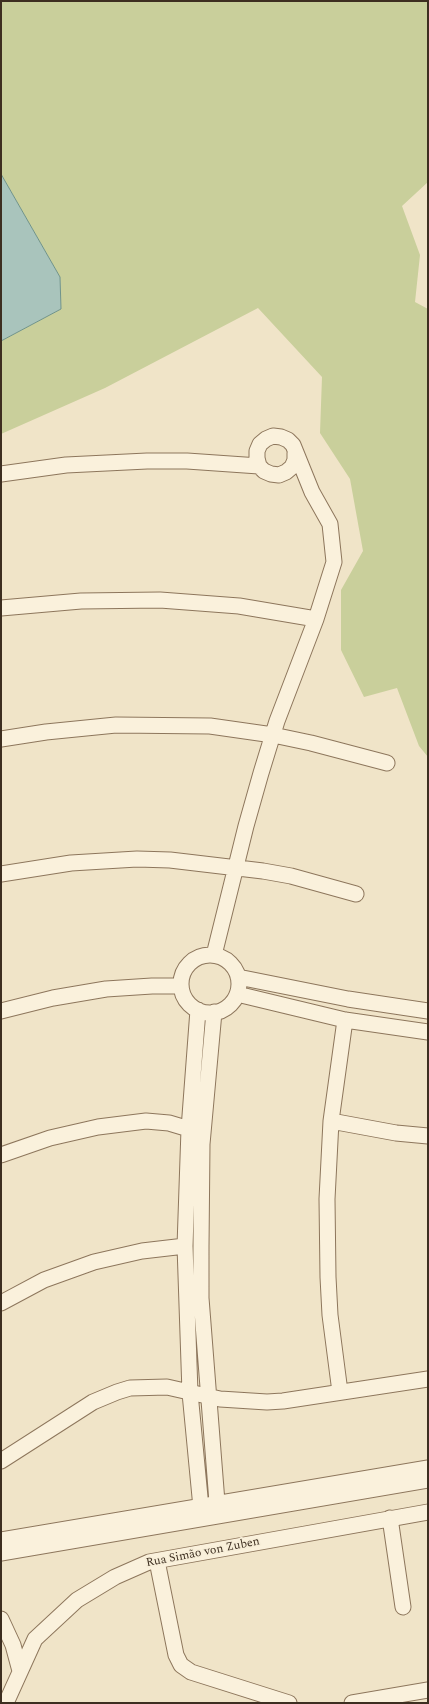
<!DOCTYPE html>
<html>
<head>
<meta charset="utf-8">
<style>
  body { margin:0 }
  #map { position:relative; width:429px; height:1704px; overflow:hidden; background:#f0e4c8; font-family:Spectral,serif }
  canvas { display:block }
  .frame { position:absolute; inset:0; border:2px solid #3d2e20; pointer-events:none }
</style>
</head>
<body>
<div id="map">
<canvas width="429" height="1704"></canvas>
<div class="frame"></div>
</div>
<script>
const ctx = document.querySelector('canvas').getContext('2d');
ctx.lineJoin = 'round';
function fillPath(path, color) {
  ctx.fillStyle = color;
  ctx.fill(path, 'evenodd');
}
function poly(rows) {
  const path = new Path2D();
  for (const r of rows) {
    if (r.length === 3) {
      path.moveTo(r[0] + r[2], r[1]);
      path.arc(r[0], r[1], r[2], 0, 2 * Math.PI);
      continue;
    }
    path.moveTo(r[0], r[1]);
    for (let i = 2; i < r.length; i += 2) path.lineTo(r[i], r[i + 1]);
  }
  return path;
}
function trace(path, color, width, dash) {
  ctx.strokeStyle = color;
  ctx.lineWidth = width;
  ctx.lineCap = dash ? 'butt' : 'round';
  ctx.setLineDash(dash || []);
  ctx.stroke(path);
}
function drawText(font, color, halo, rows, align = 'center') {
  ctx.font = font + ' Spectral,serif';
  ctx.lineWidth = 3.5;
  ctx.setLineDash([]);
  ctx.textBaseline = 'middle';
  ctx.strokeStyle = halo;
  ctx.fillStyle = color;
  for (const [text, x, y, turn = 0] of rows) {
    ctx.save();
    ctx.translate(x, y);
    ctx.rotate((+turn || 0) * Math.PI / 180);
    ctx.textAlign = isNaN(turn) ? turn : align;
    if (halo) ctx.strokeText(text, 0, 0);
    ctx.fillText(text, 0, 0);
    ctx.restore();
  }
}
fillPath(poly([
  [1,1,428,1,428,182,402,206,420,255,415,302,428,309,428,757,419,746,397,688,364,697,341,650,341,590,363,551,350,479,320,433,322,377,258,308,105,388,1,434,1,341,61,309,60,277,1,174]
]), '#c9cf9b');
const water = poly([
  [1,174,60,277,61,309,1,341,1,174]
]);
fillPath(water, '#a9c4bc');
trace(water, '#6f938a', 1);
const minor = poly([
  [1,474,66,465,147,461,187,461,259,466],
  [1,608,81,601,160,600,239,606,316,619],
  [1,739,46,732,116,725,210,726,273,735,311,743,387,763],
  [1,874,71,863,137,859,170,860,263,871,291,876,356,894],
  [214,955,246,826,261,773,277,721,316,619,334,562,330,524,312,492,293,445,288,440,281,437,273,436,266,439,260,444,257,451,257,458,259,466,264,471,271,474,279,475,286,472,292,467,295,460,295,453],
  [210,984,29],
  [238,977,348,999,428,1011],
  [237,994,345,1020,428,1032],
  [198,1010,189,1129,185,1246,190,1393,202,1518],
  [1,1011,53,998,106,989,152,986,181,986],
  [214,1012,202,1144,201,1247,201,1298,218,1515],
  [331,1121,396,1133,428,1136],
  [1,1155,50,1138,98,1127,146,1121,169,1123,189,1129],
  [1,1303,44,1280,94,1262,142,1251,185,1246],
  [340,1392,330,1315,328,1277,327,1199,331,1121,345,1020],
  [1,1461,93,1402,117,1392,130,1388,167,1387,220,1399,267,1402,283,1401,428,1379],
  [390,1518,403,1607],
  [1,1540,428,1468],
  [1,1553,428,1480],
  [157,1561,176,1655,181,1665,191,1672,289,1703],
  [1,1619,13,1645,20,1671],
  [6,1703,35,1639,77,1600,115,1577,149,1562,428,1512],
  [352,1703,428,1690]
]);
trace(minor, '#8d765c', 17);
trace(minor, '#faf1dc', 15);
drawText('12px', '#3d2e20', '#f7eed8', [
  ["Rua Simão von Zuben",203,1553,-11]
]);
</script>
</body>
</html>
